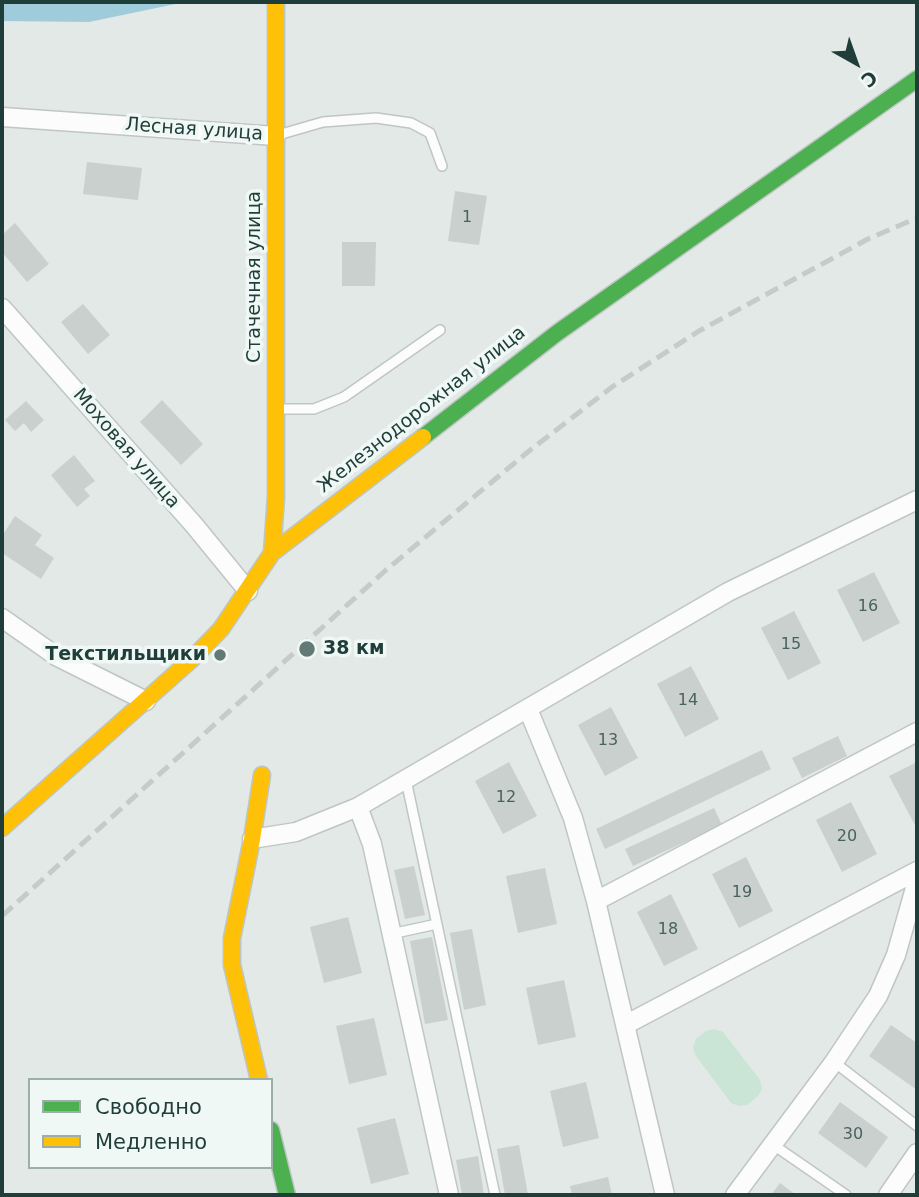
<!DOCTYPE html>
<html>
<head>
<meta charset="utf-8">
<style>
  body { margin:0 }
  #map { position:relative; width:919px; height:1197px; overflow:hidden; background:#e2e9e7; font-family:"DejaVu Sans",sans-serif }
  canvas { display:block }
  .frame { position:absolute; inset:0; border:4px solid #1f3d39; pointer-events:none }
  .legend { position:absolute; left:28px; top:1078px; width:245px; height:91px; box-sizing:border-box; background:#f0f8f5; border:2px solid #9cadaa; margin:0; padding:9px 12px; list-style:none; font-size:21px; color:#1f3d39 }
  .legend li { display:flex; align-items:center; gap:14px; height:35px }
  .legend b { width:35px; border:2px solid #9cadaa }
  .north { position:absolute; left:821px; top:28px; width:70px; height:70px; -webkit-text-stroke:5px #f0f8f5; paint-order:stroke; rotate:140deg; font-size:19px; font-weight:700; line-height:28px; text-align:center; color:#1f3d39 }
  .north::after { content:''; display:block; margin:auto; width:24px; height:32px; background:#1f3d39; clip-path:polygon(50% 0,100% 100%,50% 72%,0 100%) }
</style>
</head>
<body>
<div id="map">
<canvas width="919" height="1197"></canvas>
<div class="frame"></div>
<ul class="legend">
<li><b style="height:9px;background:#4caf50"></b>Свободно</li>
<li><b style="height:9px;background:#ffc107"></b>Медленно</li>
</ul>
<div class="north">С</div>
</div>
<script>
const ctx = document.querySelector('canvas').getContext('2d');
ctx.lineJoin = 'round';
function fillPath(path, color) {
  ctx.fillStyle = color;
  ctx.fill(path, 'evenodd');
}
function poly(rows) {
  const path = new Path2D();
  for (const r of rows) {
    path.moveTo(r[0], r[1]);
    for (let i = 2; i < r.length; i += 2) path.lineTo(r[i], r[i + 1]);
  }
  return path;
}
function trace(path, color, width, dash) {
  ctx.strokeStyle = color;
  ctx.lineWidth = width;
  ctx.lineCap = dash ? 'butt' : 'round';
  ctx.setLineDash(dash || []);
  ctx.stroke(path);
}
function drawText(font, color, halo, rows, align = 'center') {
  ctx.font = font + ' "DejaVu Sans",sans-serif';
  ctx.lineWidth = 7;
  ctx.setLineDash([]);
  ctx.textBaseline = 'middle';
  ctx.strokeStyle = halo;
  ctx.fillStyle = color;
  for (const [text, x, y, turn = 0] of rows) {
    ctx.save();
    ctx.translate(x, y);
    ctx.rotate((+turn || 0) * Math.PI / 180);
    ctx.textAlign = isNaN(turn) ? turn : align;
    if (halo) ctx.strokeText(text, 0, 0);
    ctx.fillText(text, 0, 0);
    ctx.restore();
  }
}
fillPath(poly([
  [714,1029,723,1032,760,1080,762,1089,758,1096,747,1105,739,1106,731,1103,696,1056,693,1048,696,1039,706,1031]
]), '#cae4d5');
fillPath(poly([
  [2,2,185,2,89,22,2,21]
]), '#9fcbdb');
fillPath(poly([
  [87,162,142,168,138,200,83,194],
  [455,191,487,196,479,245,448,241],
  [15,223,49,264,27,282,2,252,2,235],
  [342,242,376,242,375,286,342,286],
  [83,304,110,335,88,354,61,322],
  [162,400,203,444,181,465,140,422],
  [26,401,44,420,31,432,24,423,15,431,5,420],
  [74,455,95,481,84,489,90,496,77,507,51,475],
  [15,516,42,535,35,545,54,558,41,579,2,553,2,536],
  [874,572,900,623,863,642,837,590],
  [794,611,821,663,788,680,761,628],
  [691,666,719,719,685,737,657,684],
  [611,707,638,758,605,776,578,725],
  [838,736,847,756,802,778,792,758],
  [762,750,771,769,605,849,596,829],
  [509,762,537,816,503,834,475,781],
  [917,762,917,829,889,776],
  [851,802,877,854,842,872,816,820],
  [714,808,722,825,633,866,625,849],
  [746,857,773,911,739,928,712,874],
  [414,866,425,915,405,919,394,870],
  [545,868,557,924,518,933,506,876],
  [671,894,698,949,664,966,637,912],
  [348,917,362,973,324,983,310,927],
  [472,929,486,1005,464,1010,450,933],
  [432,937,448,1020,425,1024,410,941],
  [564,980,576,1037,538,1045,526,988],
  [374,1018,387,1075,349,1084,336,1026],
  [891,1025,917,1043,917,1090,869,1056],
  [586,1082,599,1138,563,1147,550,1091],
  [840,1102,888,1137,866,1168,818,1133],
  [395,1118,409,1174,371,1184,357,1128],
  [519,1145,528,1195,505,1195,497,1149],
  [478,1156,484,1195,462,1195,456,1160],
  [608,1177,612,1195,572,1195,570,1186],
  [780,1183,796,1195,771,1195]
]), '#c9d0ce');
const lane = poly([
  [278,135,323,122,376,118,411,123,430,133,442,166],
  [276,409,314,409,344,397,440,330],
  [406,780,495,1195],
  [391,934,437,924],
  [834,1062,917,1126],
  [772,1144,846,1195]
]);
const street = poly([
  [2,117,276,136],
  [2,308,194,525,248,591],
  [2,618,56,656,146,701],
  [528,709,573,818,596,901,665,1195],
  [358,807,372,844,449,1195],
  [252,839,296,832,358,807,728,592,917,500],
  [596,901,917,732],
  [625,1025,917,871],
  [735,1195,834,1062,878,996,896,955,917,881],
  [888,1195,917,1153]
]);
const fast = poly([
  [423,437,557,333,917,79],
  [271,1130,287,1195]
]);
const slow = poly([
  [272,553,276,497,276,2],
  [2,828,192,659,221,629,272,553,423,437],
  [259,1080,232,965,232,938,252,839,262,775]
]);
trace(lane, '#bfc6c4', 12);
trace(street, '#bfc6c4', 21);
trace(fast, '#bec6c4', 19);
trace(slow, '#bec6c4', 19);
trace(lane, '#fbfcfb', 9);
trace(street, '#fbfcfb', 18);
trace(fast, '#4caf50', 16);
trace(slow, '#ffc107', 16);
trace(poly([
  [2,916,386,570,529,451,612,387,699,331,868,239,917,218]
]), '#c6cac9', 5, [14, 7]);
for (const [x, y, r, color] of [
  [307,649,9,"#637976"],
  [220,655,7,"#637976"]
]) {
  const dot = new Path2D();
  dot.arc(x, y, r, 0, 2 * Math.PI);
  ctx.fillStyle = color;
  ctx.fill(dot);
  trace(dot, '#f0f8f5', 2.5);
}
drawText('16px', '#4a625f', null, [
  ["1",467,218],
  ["16",868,607],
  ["15",791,645],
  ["14",688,701],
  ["13",608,741],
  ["12",506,798],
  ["20",847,837],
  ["19",742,893],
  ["18",668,930],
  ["30",853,1135]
]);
drawText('19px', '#1f3d39', '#f0f8f5', [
  ["Лесная улица",194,130,4],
  ["Стачечная улица",255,277,-90],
  ["Железнодорожная улица",422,410,-38],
  ["Моховая улица",126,449,49]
]);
drawText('bold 19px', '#1f3d39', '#f0f8f5', [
  ["38 км",323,649],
  ["Текстильщики",206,655,"right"]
], 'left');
</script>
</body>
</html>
